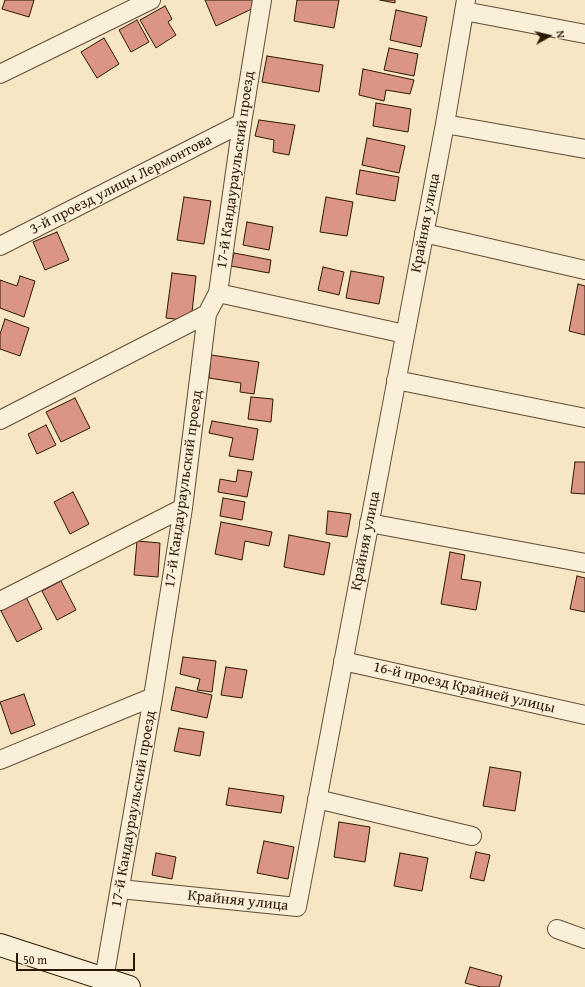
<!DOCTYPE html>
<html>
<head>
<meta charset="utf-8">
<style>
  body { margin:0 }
  #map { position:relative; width:585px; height:987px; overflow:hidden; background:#f7e6c4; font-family:"Gentium Book Plus",serif }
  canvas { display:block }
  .north { position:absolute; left:529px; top:16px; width:40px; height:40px; -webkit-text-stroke:3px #faefd9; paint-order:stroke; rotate:82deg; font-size:11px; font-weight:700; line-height:16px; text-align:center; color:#2d1805 }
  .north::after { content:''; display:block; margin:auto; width:14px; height:18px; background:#2d1805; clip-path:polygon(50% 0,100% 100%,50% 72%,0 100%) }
  .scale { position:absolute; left:16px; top:953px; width:119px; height:18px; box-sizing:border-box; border:2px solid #2d1805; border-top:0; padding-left:5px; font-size:12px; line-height:14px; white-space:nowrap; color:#2d1805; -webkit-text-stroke:3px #faefd9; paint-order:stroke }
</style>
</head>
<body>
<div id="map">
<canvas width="585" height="987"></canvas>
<div class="north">N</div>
<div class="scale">50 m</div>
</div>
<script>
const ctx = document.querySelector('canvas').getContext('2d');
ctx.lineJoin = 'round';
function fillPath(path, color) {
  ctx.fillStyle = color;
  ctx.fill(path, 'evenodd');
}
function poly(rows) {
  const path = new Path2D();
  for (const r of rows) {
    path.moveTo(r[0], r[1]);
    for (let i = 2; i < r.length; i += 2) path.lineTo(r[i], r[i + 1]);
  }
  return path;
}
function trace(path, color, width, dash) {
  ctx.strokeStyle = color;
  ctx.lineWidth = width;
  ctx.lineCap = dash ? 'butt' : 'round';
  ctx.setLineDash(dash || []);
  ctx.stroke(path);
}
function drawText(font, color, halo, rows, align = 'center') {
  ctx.font = font + ' "Gentium Book Plus",serif';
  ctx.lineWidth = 3;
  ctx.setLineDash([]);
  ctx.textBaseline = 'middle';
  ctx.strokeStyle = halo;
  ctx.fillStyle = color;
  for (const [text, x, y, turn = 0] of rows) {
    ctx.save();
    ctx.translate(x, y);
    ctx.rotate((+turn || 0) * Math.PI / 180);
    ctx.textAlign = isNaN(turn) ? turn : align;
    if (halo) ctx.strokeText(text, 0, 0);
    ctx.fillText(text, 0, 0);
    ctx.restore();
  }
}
const building = poly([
  [5,0,34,0,29,17,2,9,5,0],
  [205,0,256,0,258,6,216,26,205,0],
  [297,0,339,0,334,28,294,21,297,0],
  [380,0,395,0,395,3,380,0],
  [165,6,172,19,168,22,176,35,156,48,140,20,165,6],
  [396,10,427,17,421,47,390,40,396,10],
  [137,20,149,42,131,52,119,30,137,20],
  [104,38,119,64,97,78,81,52,104,38],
  [389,48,418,54,414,76,384,70,389,48],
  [267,56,323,65,319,92,262,82,267,56],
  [363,69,414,80,410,94,386,90,384,101,359,95,363,69],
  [376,103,411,109,408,132,373,126,376,103],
  [259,120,295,125,289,155,273,152,274,140,255,136,259,120],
  [367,138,405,146,399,173,362,165,367,138],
  [360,170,399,177,395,201,356,194,360,170],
  [184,197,211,201,204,244,177,240,184,197],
  [326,197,353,202,347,236,320,232,326,197],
  [247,222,273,227,269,250,243,245,247,222],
  [57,232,69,260,45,270,33,242,57,232],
  [234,253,271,260,269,273,231,266,234,253],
  [323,267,344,272,339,295,318,290,323,267],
  [351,271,384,277,379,304,346,298,351,271],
  [172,273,196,276,191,321,166,318,172,273],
  [20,276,35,281,24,317,0,308,0,280,17,286,20,276],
  [578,284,585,286,585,335,569,331,578,284],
  [5,319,29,328,20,356,0,349,0,334,5,319],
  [211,355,259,362,254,394,240,392,241,383,209,378,211,355],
  [251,397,273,399,271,422,248,419,251,397],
  [75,398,90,428,61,442,46,412,75,398],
  [212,421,258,429,253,460,229,456,233,438,209,433,212,421],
  [46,425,56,445,37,454,28,434,46,425],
  [575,462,585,462,585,494,571,493,575,462],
  [238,470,252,472,247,497,218,492,220,479,236,482,238,470],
  [73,492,89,524,70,534,54,502,73,492],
  [223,498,245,502,242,520,220,516,223,498],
  [328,511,351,514,347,537,326,534,328,511],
  [221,522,272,532,269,546,245,541,242,560,215,554,221,522],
  [289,535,330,543,324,575,284,567,289,535],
  [137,541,160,543,158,577,134,575,137,541],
  [450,552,465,555,461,579,481,582,476,610,441,604,450,552],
  [577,576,585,578,585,612,570,609,577,576],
  [61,581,76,610,57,620,42,591,61,581],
  [26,597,42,629,17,642,1,611,26,597],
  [183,657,216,661,212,692,197,690,200,679,180,674,183,657],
  [226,667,247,670,242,698,221,695,226,667],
  [176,687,212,695,207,718,171,710,176,687],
  [24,694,35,725,11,734,0,702,24,694],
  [179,728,204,732,200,756,174,751,179,728],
  [490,767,521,772,515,811,483,806,490,767],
  [229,788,284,796,281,813,226,805,229,788],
  [339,822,370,827,365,862,334,857,339,822],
  [264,841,294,847,288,879,257,873,264,841],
  [476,852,490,855,484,881,470,878,476,852],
  [156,853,176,857,172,879,152,875,156,853],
  [400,853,428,858,422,891,394,886,400,853],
  [470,967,502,976,499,987,481,987,465,983,470,967]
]);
fillPath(building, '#da9584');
trace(building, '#2d1805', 1);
const street = poly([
  [464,11,585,34],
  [0,74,151,0],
  [445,124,585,149],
  [424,233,585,270],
  [0,246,242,123],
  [218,293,405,334],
  [396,380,585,418],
  [0,420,207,314],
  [369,523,585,563],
  [0,601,183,508],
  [343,661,585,715],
  [0,760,153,697],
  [317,799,472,836],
  [120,889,297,907,445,124,466,0],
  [557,929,585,939],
  [102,987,104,979,153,697,183,508,207,314,218,293,242,123,262,0]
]);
const secondary = poly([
  [0,945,129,987]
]);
trace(street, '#604c35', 20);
trace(secondary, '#2d1805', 24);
trace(street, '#faefd9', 18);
trace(secondary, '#faefd9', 22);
drawText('15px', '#2d1805', '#faefd9', [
  ["17-й Кандаураульский проезд",236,170,-82],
  ["3-й проезд улицы Лермонтова",121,185,-27],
  ["Крайняя улица",426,223,-79],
  ["17-й Кандаураульский проезд",184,489,-82],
  ["Крайняя улица",366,541,-79],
  ["16-й проезд Крайней улицы",464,688,13],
  ["17-й Кандаураульский проезд",134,809,-80],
  ["Крайняя улица",238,901,6]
]);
</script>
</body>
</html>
